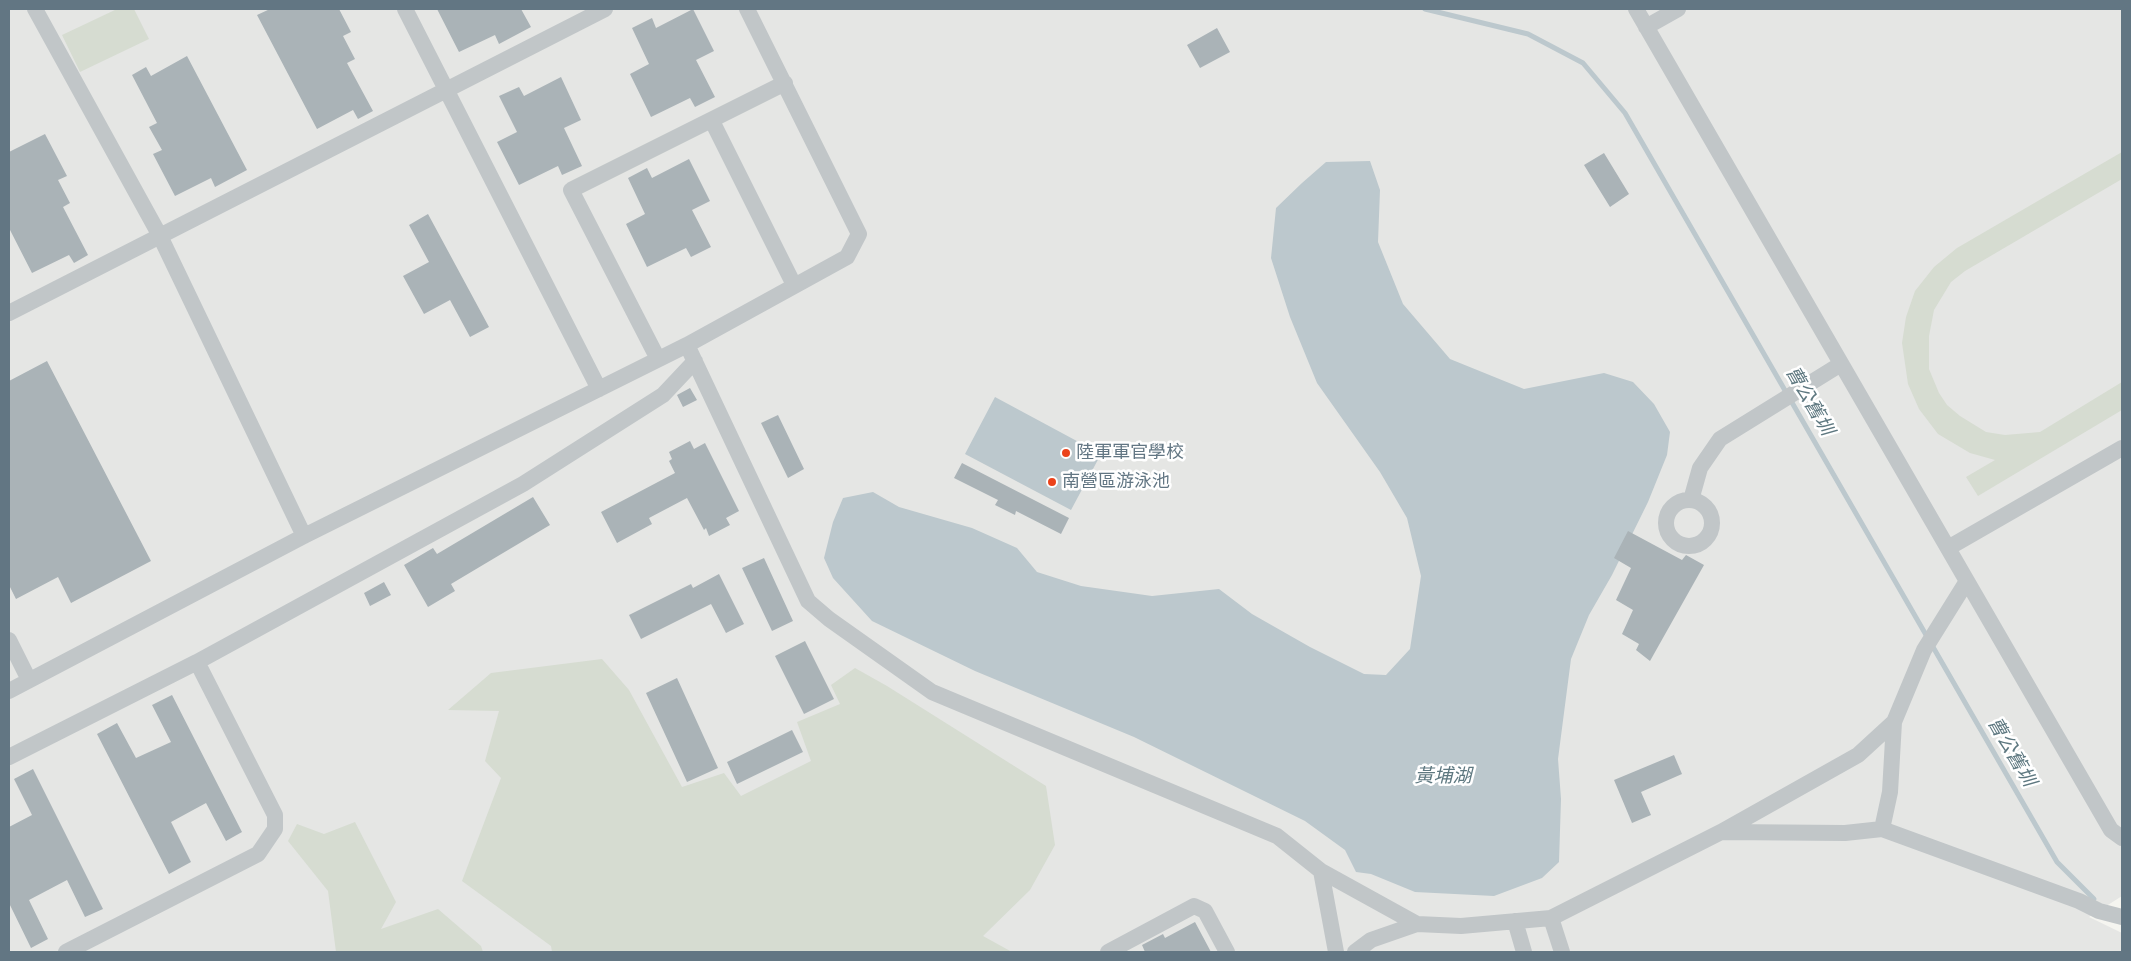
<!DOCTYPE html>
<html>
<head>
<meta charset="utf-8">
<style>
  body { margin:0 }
  #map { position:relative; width:2131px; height:961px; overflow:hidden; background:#f5f5f0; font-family:"Fira Sans Condensed",sans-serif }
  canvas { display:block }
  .frame { position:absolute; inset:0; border:10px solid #627683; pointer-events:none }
</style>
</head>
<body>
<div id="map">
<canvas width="2131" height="961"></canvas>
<div class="frame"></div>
</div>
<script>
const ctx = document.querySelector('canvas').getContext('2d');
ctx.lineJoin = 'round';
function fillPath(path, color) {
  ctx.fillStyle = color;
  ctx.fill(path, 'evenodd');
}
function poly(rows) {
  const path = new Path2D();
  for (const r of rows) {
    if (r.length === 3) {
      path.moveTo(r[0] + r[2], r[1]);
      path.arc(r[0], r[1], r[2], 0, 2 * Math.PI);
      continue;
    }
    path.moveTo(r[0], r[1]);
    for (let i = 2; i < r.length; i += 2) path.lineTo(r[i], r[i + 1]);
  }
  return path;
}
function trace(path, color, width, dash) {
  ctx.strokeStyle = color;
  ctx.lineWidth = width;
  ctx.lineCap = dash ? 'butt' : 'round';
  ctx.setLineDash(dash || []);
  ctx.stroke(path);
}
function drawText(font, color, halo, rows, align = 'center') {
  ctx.font = font + ' "Fira Sans Condensed","Noto Sans TC",sans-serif';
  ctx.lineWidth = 5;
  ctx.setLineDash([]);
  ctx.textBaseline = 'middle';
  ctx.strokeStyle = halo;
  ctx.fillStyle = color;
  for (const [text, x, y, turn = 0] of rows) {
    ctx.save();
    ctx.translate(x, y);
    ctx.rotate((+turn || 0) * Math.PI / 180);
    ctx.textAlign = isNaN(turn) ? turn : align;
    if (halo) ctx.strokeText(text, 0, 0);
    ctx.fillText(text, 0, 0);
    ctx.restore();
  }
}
fillPath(poly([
  [9,9,2122,9,2122,896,2089,917,2122,933,2122,952,9,952]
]), '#e5e6e4');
fillPath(poly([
  [117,9,134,9,149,39,80,72,62,35],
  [2122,152,2122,179,1965,271,1951,282,1934,310,1929,336,1929,369,1939,393,1947,405,1960,416,1986,432,2005,435,2040,432,2122,382,2122,410,1978,496,1966,477,1995,460,1970,453,1938,434,1919,409,1908,384,1902,343,1906,317,1915,291,1934,267,1957,248],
  [602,659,629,690,682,787,724,773,741,796,811,761,797,722,840,704,831,685,855,668,887,686,1046,786,1055,845,1030,890,983,936,1012,952,552,952,551,946,462,881,501,778,485,761,499,711,448,710,491,673],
  [355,822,396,902,381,929,438,909,481,946,483,952,336,952,328,891,288,841,297,824,324,834]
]), '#d6dcd1');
fillPath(poly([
  [1370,161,1380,190,1378,242,1403,304,1450,359,1524,389,1604,373,1633,382,1654,404,1670,432,1667,455,1648,502,1612,575,1589,615,1571,659,1558,759,1561,799,1559,862,1542,878,1494,896,1415,892,1371,874,1356,872,1345,850,1305,821,1134,737,975,671,872,621,833,578,824,558,833,522,843,498,873,492,899,507,972,528,1017,548,1037,572,1081,586,1152,596,1219,589,1252,614,1310,647,1364,674,1386,675,1410,649,1421,576,1407,518,1380,472,1317,383,1290,317,1271,258,1276,208,1302,183,1326,162],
  [995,397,1101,454,1071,510,965,454]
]), '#bcc8cd');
trace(poly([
  [1425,9,1528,34,1583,63,1625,113,2057,862,2094,899]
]), '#bcc8cd', 5);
fillPath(poly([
  [270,9,339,9,351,32,343,36,355,59,347,63,373,111,358,119,353,110,317,129,257,15],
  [437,9,521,9,531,27,499,44,495,35,459,52],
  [693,9,714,51,696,60,715,97,695,107,690,98,651,117,630,74,649,64,632,28,652,18,656,28],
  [1217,28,1230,52,1200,68,1187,45],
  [187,56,247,170,215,187,211,178,175,196,153,154,162,150,149,127,157,123,132,75,146,67,151,76],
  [561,77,581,120,564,128,582,166,562,175,558,166,519,185,497,142,517,132,499,96,519,87,524,96],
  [45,134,67,176,58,180,70,203,63,207,88,255,74,263,69,255,32,273,9,228,9,152],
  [1604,153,1629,194,1610,207,1584,165],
  [689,159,710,201,692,210,711,247,691,257,686,248,647,267,626,224,645,214,628,178,647,168,652,178],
  [428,214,489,327,470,337,450,300,424,314,403,276,429,262,409,225],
  [47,361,151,561,71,603,58,577,16,599,9,585,9,381],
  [690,388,697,400,683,407,677,395],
  [778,415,804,469,788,478,761,423],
  [690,441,694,449,705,443,739,511,726,518,730,525,709,536,706,528,704,530,687,498,649,518,652,524,617,543,601,512,675,473,669,461,672,459,669,452],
  [962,463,1069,518,1061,534,1016,511,1015,515,995,505,998,500,954,478],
  [533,497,550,525,451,584,455,591,428,607,404,565,433,548,437,554],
  [1628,531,1682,560,1686,555,1704,565,1650,661,1636,650,1639,644,1622,634,1633,610,1616,600,1631,568,1614,558],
  [764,558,793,621,772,631,742,568],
  [719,574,744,624,726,633,711,604,641,639,629,615,691,584,693,588],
  [384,582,391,595,370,606,364,593],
  [805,641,834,699,804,714,775,656],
  [677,678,718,768,687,782,646,693],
  [172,695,242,832,226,841,206,803,171,822,191,862,169,874,97,734,117,723,136,758,171,742,152,705],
  [792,730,803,752,737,784,727,762],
  [1674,755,1682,774,1641,792,1651,815,1632,823,1614,780],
  [33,769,103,909,85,917,67,880,29,900,48,939,31,948,9,903,9,827,32,815,14,779],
  [1195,922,1211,952,1145,952,1142,945,1163,934,1165,938]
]), '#aab3b7');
trace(poly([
  [35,9,160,236,304,536],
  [405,9,599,389],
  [1636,9,2111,830,2122,838],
  [1646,27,1678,9],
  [712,121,794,285],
  [9,313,605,9],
  [687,345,808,601,829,619,932,692,1277,836,1321,871,1417,924,1461,926,1551,918,1721,832,1858,755,1894,722,1924,650,1967,581],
  [658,359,571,190,785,83],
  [1689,523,23],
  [1691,500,1700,468,1720,439,1841,364],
  [1948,548,2122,448],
  [9,640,29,680],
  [9,691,304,536,687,345,847,257,859,234,747,9],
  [9,757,197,662,523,484,663,395,695,361],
  [1882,829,1890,792,1894,722],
  [1723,832,1845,833,1882,829,2079,901,2099,911,2122,917],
  [1321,871,1336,952],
  [1551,918,1562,952],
  [1515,921,1524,952],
  [66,952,258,854,275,829,275,815,197,662],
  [1108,952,1194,906,1205,911,1227,952],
  [1355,952,1371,940,1417,924]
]), '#c1c6c8', 16);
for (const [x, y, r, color] of [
  [1066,453,5,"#eb421a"],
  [1052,482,5,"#eb421a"]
]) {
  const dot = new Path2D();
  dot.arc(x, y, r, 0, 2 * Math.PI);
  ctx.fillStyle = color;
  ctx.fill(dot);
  trace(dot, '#fff', 2);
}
drawText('18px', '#627683', '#fff', [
  ["陸軍軍官學校",1076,453],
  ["南營區游泳池",1062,482]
], 'left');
drawText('italic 19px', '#5e7880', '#fff', [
  ["曹公舊圳",1809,401,60],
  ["曹公舊圳",2011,752,60],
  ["黃埔湖",1443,777]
]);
</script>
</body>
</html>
